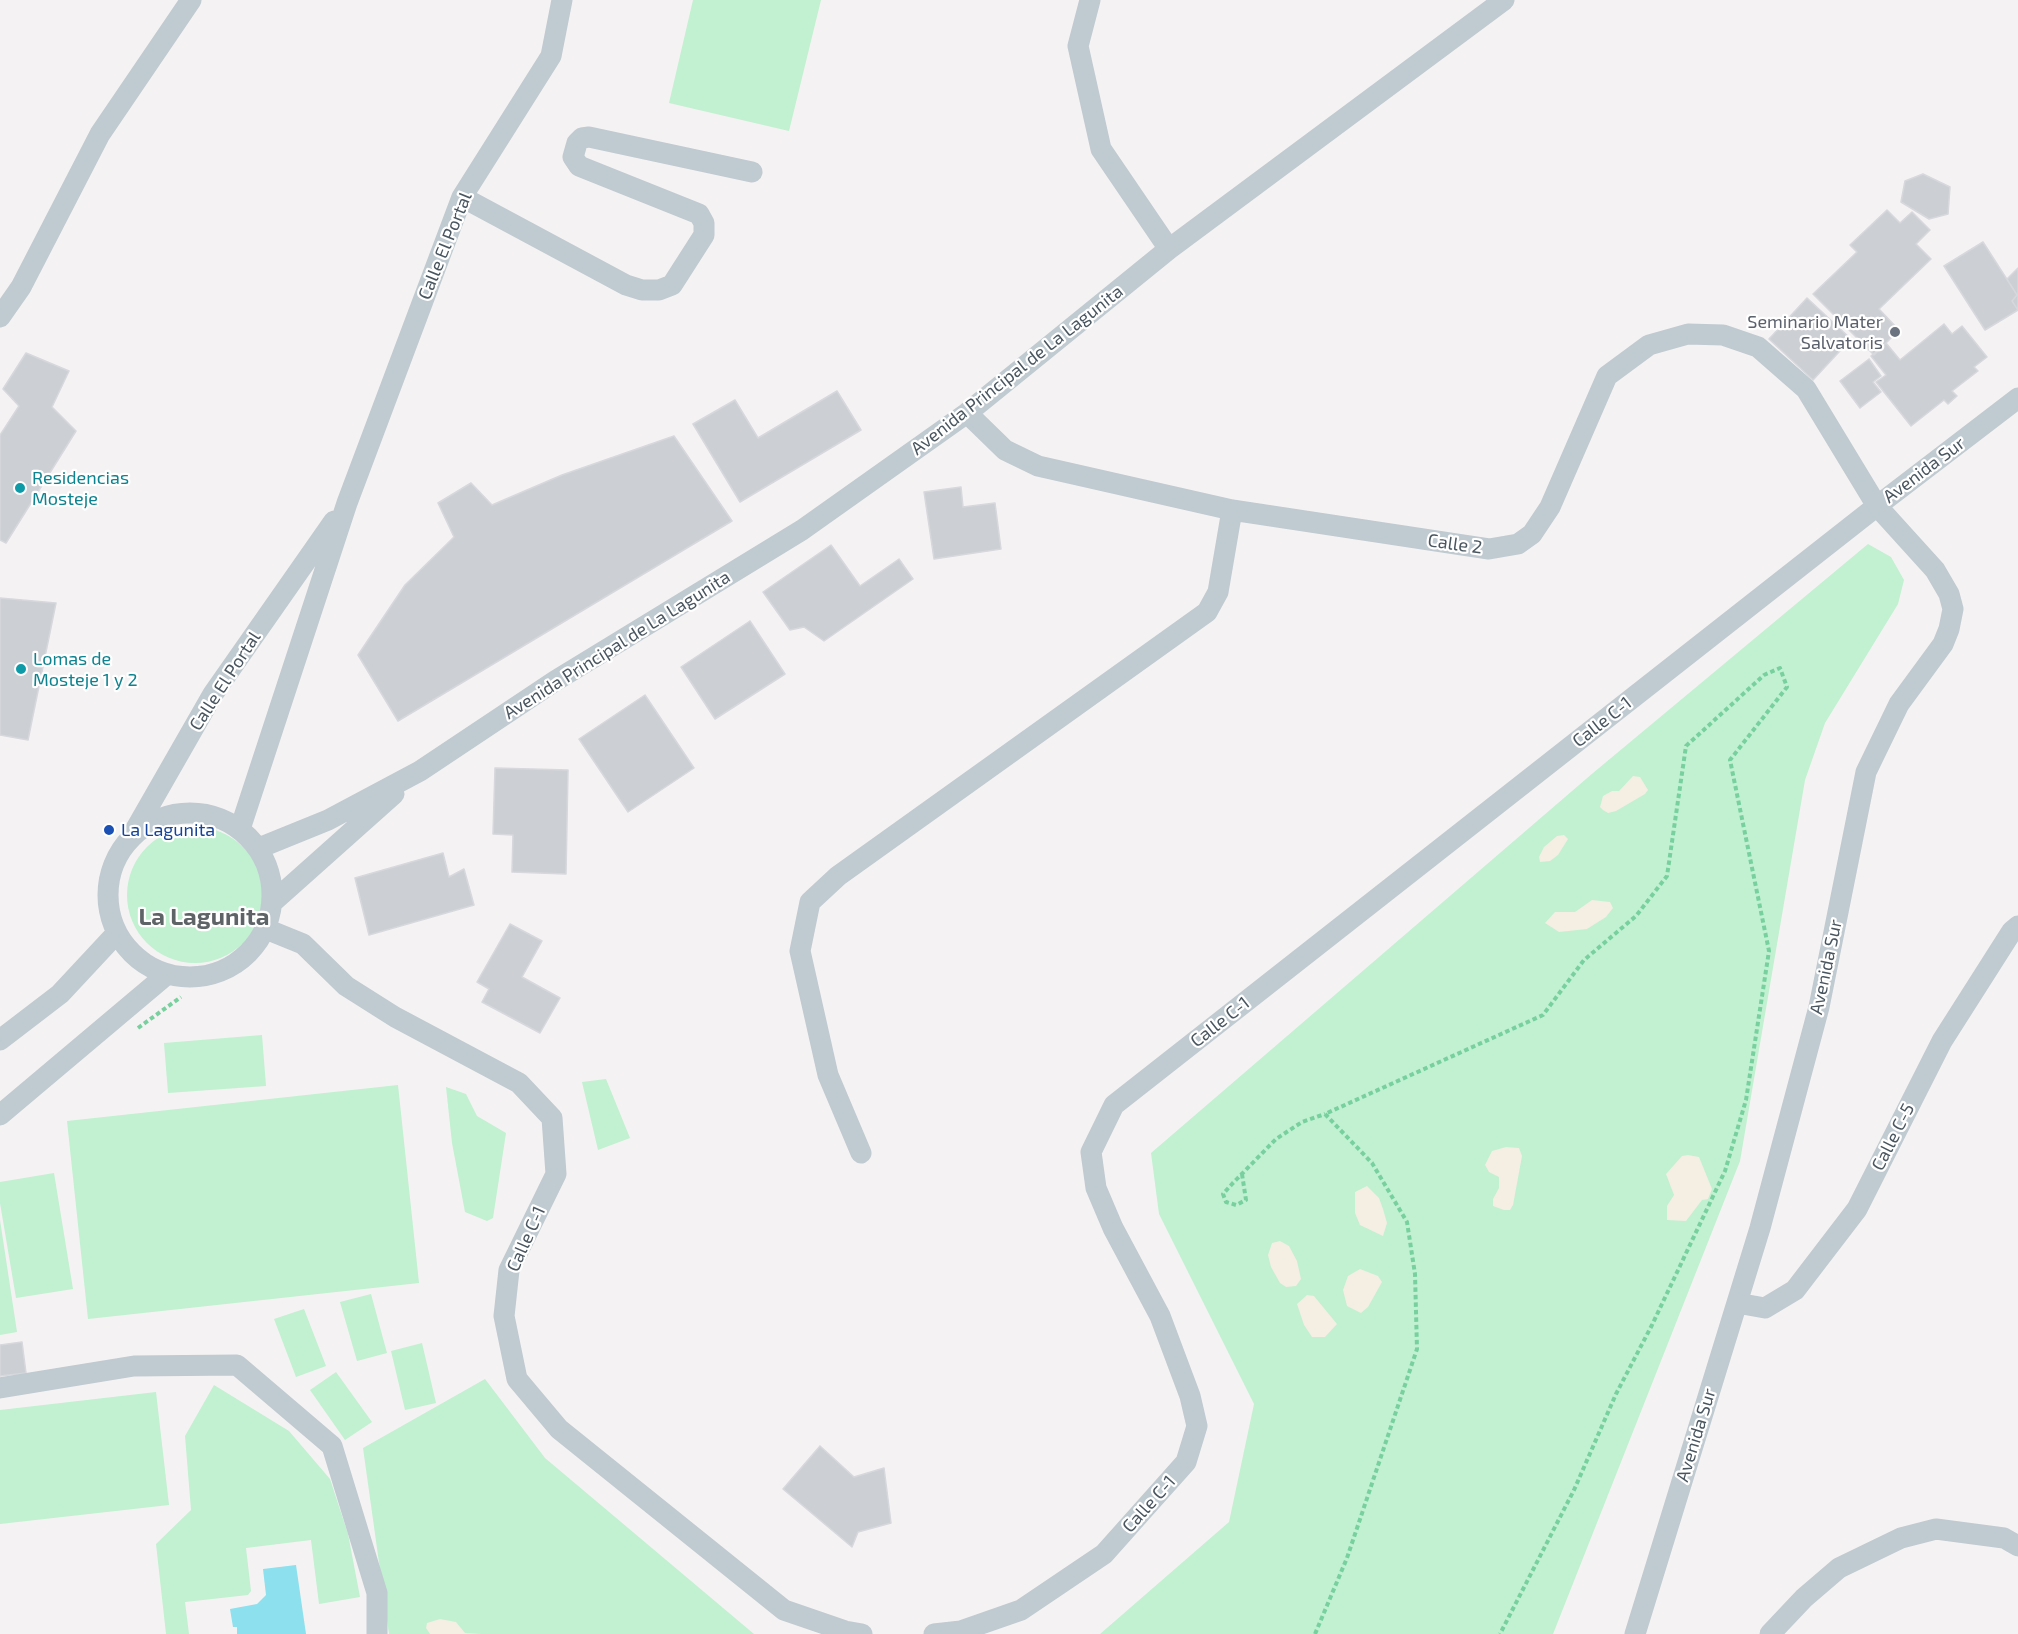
<!DOCTYPE html>
<html>
<head>
<meta charset="utf-8">
<style>
  body { margin:0 }
  canvas { display:block; background:#f4f2f2 }
</style>
</head>
<body>
<canvas width="2018" height="1634"></canvas>
<script>
const ctx = document.querySelector('canvas').getContext('2d');
ctx.lineJoin = 'round';
function fillPath(path, color) {
  ctx.fillStyle = color;
  ctx.fill(path, 'evenodd');
}
function poly(rows) {
  const path = new Path2D();
  for (const r of rows) {
    if (r.length === 3) {
      path.moveTo(r[0] + r[2], r[1]);
      path.arc(r[0], r[1], r[2], 0, 2 * Math.PI);
      continue;
    }
    path.moveTo(r[0], r[1]);
    for (let i = 2; i < r.length; i += 2) path.lineTo(r[i], r[i + 1]);
  }
  return path;
}
function trace(path, color, width, dash) {
  ctx.strokeStyle = color;
  ctx.lineWidth = width;
  ctx.lineCap = dash ? 'butt' : 'round';
  ctx.setLineDash(dash || []);
  ctx.stroke(path);
}
function drawText(font, color, halo, rows, align = 'center') {
  ctx.font = font + ' "Exo 2",sans-serif';
  ctx.lineWidth = 4.5;
  ctx.setLineDash([]);
  ctx.textBaseline = 'middle';
  ctx.strokeStyle = halo;
  ctx.fillStyle = color;
  for (const [text, x, y, turn = 0] of rows) {
    ctx.save();
    ctx.translate(x, y);
    ctx.rotate((+turn || 0) * Math.PI / 180);
    ctx.textAlign = isNaN(turn) ? turn : align;
    if (halo) ctx.strokeText(text, 0, 0);
    ctx.fillText(text, 0, 0);
    ctx.restore();
  }
}
fillPath(poly([
  [693,0,821,0,789,131,669,103],
  [1868,544,1891,557,1904,580,1898,604,1825,723,1805,780,1740,1161,1553,1634,1100,1634,1229,1522,1254,1404,1159,1214,1151,1153,1593,773],
  [195,895,68],
  [262,1035,266,1086,168,1093,164,1043],
  [606,1079,630,1138,598,1150,582,1082],
  [398,1085,419,1283,88,1319,67,1121],
  [446,1087,466,1094,477,1116,506,1133,493,1218,487,1221,465,1212,452,1143],
  [54,1173,73,1289,16,1298,0,1203,0,1182],
  [0,1220,17,1332,0,1335],
  [371,1294,387,1353,357,1361,340,1302],
  [304,1309,326,1366,296,1377,274,1319],
  [422,1343,436,1403,405,1410,391,1351],
  [336,1372,372,1422,345,1440,310,1390],
  [485,1379,545,1458,754,1634,389,1634,363,1448],
  [214,1385,289,1431,330,1479,348,1534,360,1597,319,1604,311,1540,246,1548,251,1591,248,1595,185,1602,189,1634,166,1634,156,1544,191,1510,185,1436],
  [156,1392,169,1505,0,1524,0,1410]
]), '#c1f1d1');
fillPath(poly([
  [1633,776,1640,777,1648,790,1645,794,1616,811,1608,813,1603,810,1600,807,1603,796,1612,791,1619,791],
  [1564,835,1568,839,1558,855,1550,861,1540,862,1539,857,1544,847,1557,836],
  [1592,900,1610,902,1613,908,1606,917,1587,929,1559,932,1545,923,1555,912,1575,912],
  [1506,1147,1519,1148,1522,1156,1513,1205,1510,1210,1504,1210,1493,1206,1493,1199,1499,1188,1499,1177,1489,1172,1485,1165,1492,1151],
  [1688,1155,1699,1157,1712,1189,1708,1199,1702,1200,1686,1221,1667,1220,1667,1206,1674,1195,1666,1174,1682,1156],
  [1367,1186,1379,1198,1383,1209,1387,1223,1383,1236,1360,1225,1355,1213,1355,1192],
  [1280,1241,1289,1246,1297,1261,1301,1279,1296,1286,1286,1287,1280,1283,1271,1267,1268,1255,1272,1243],
  [1360,1269,1378,1276,1382,1282,1368,1307,1361,1313,1347,1306,1343,1290,1348,1276],
  [1307,1295,1314,1296,1337,1324,1325,1337,1312,1337,1304,1325,1297,1304],
  [440,1619,456,1622,465,1633,482,1634,430,1634,426,1628,427,1623]
]), '#f5eee3');
fillPath(poly([
  [296,1565,306,1634,237,1634,237,1627,233,1627,230,1609,257,1604,266,1595,263,1569]
]), '#8de0ee');
const building = poly([
  [1923,174,1950,187,1948,214,1929,219,1901,202,1905,181,1923,174],
  [1887,210,1900,223,1912,212,1930,230,1916,244,1931,259,1879,309,1899,330,1874,355,1813,294,1857,252,1850,245,1887,210],
  [1983,242,2017,295,2012,301,2018,310,1985,330,1944,266,1983,242],
  [2018,268,2018,310,2012,301,2017,295,2007,279,2018,268],
  [1807,298,1851,339,1813,380,1769,339,1807,298],
  [1944,324,1952,334,1962,326,1987,357,1974,367,1978,371,1952,391,1957,396,1948,404,1944,400,1911,426,1876,382,1886,375,1871,356,1886,343,1900,360,1944,324],
  [26,353,69,371,52,407,76,431,6,543,0,540,0,435,19,406,3,389,26,353],
  [1869,359,1881,376,1873,382,1881,392,1860,408,1840,381,1869,359],
  [837,391,861,430,740,502,693,424,735,400,758,438,837,391],
  [674,436,732,521,398,721,358,655,405,585,454,537,438,503,471,483,492,505,562,475,674,436],
  [961,487,963,507,995,503,1001,549,934,559,924,492,961,487],
  [831,545,860,586,899,559,913,579,824,641,804,627,790,630,763,592,831,545],
  [0,598,56,603,28,740,0,735,0,598],
  [750,621,785,674,715,719,681,667,750,621],
  [645,695,694,768,628,812,579,739,645,695],
  [495,768,568,770,566,874,512,872,513,835,493,834,495,768],
  [443,853,449,877,464,869,474,905,369,935,355,878,443,853],
  [510,924,542,941,522,977,560,998,540,1033,482,1002,489,989,477,982,510,924],
  [22,1342,26,1373,0,1376,0,1345,22,1342],
  [820,1446,854,1477,884,1468,891,1523,858,1532,852,1547,783,1489,820,1446]
]);
fillPath(building, '#cccfd4');
trace(building, '#d6d8dd', 1.5);
trace(poly([
  [138,1028,181,997],
  [1242,1174,1246,1200,1236,1205,1226,1202,1223,1194,1232,1184,1276,1139,1302,1122,1325,1114],
  [1315,1634,1347,1558,1417,1349,1415,1274,1407,1222,1372,1163,1325,1114,1543,1015,1584,960,1636,916,1667,876,1686,746,1764,675,1780,668,1787,687,1730,760,1769,951,1746,1100,1725,1171,1652,1325,1616,1394,1574,1490,1500,1634]
]), '#78d09f', 4, [4.5, 3]);
trace(poly([
  [1090,0,1078,46,1101,149,1169,249],
  [462,197,626,285,642,290,659,290,672,285,704,235,704,223,699,214,579,166,573,157,577,143,582,138,589,137,752,172],
  [0,317,21,287,100,134,191,0],
  [190,895,82],
  [240,829,347,503,462,197,551,56,562,0],
  [134,832,213,694,334,521],
  [259,848,328,820,420,771,555,681,802,530,967,413,1169,249,1504,0],
  [274,901,394,794],
  [266,929,303,944,346,986,395,1017,519,1083,552,1118,556,1174,509,1270,504,1316,517,1379,559,1429,784,1610,845,1631,862,1634],
  [0,1040,60,994,115,935],
  [0,1115,165,976],
  [861,1153,828,1075,800,951,810,902,838,876,1207,612,1218,592,1232,510],
  [1737,1303,1765,1308,1795,1290,1857,1209,1942,1041,2012,931,2018,926],
  [0,1388,134,1366,237,1365,332,1446,377,1593,377,1634],
  [934,1634,961,1631,1021,1610,1104,1554,1186,1462,1197,1426,1190,1396,1160,1316,1113,1228,1096,1188,1091,1152,1114,1105,1877,506,1806,389,1758,347,1723,335,1688,334,1649,345,1607,376,1550,507,1532,534,1518,544,1489,549,1232,510,1038,466,1005,450,967,413],
  [1635,1634,1760,1228,1819,1007,1866,772,1899,704,1943,644,1949,629,1953,609,1949,594,1935,570,1877,506,2018,398],
  [1770,1634,1804,1598,1839,1568,1901,1538,1936,1529,2004,1538,2018,1546]
]), '#c0cad1', 21);
for (const [x, y, r, color] of [
  [1895,332,6,"#6b7280"],
  [20,488,6,"#0f9aa8"],
  [21,669,6,"#0f9aa8"],
  [109,830,6,"#1a4fb4"]
]) {
  const dot = new Path2D();
  dot.arc(x, y, r, 0, 2 * Math.PI);
  ctx.fillStyle = color;
  ctx.fill(dot);
  trace(dot, '#fff', 2);
}
drawText('18px', '#495660', '#fff', [
  ["Calle El Portal",445,246,-68],
  ["Avenida Principal de La Lagunita",1017,370,-38],
  ["Avenida Sur",1924,470,-37],
  ["Calle 2",1455,544,8],
  ["Avenida Principal de La Lagunita",617,645,-32],
  ["Calle El Portal",225,681,-57],
  ["Calle C-1",1602,722,-38],
  ["Avenida Sur",1826,967,-78],
  ["Calle C-1",1220,1022,-38],
  ["Calle C-5",1893,1137,-63],
  ["Calle C-1",526,1239,-66],
  ["Avenida Sur",1696,1435,-73],
  ["Calle C-1",1149,1504,-48]
]);
drawText('18px', '#5b616d', '#fff', [
  ["Seminario Mater",1883,322],
  ["Salvatoris",1883,343]
], 'right');
drawText('18px', '#0d838f', '#fff', [
  ["Residencias",32,478],
  ["Mosteje",32,499],
  ["Lomas de",33,659],
  ["Mosteje 1 y 2",33,680]
], 'left');
drawText('18px', '#164399', '#fff', [
  ["La Lagunita",121,830]
], 'left');
drawText('bold 24px', '#5e6367', '#fff', [
  ["La Lagunita",204,917]
]);
</script>
</body>
</html>
